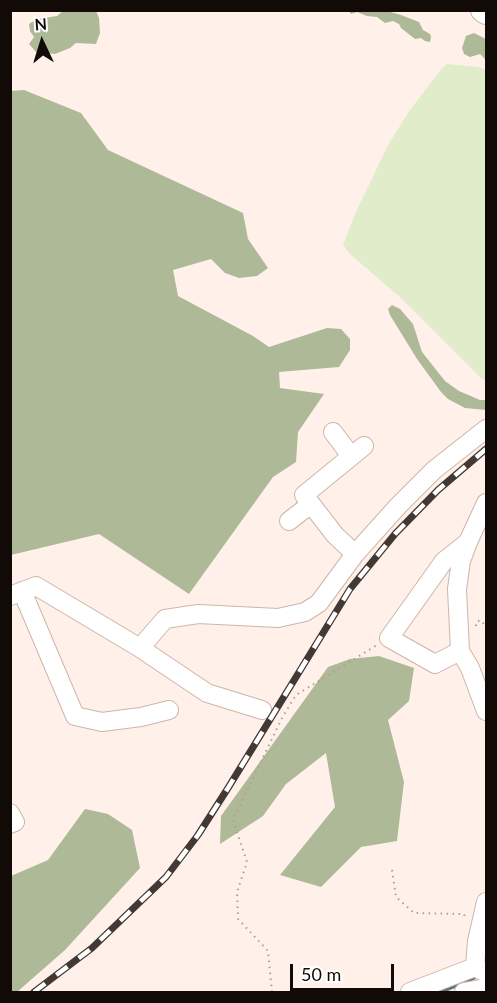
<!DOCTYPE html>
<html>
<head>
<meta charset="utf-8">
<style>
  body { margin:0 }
  #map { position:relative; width:497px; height:1003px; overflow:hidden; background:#fff1e9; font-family:Lato,sans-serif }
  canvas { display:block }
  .frame { position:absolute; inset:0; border:12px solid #110a06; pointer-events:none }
  .north { position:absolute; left:12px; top:12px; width:60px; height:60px; -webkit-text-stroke:4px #fff; paint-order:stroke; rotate:356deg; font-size:16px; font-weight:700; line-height:24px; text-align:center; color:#110a06 }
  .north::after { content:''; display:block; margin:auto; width:21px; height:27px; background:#110a06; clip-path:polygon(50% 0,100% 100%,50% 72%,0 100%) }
  .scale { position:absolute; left:290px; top:964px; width:104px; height:27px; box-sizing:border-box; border:3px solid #110a06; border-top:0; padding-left:8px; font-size:18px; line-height:21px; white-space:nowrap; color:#110a06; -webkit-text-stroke:4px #fff; paint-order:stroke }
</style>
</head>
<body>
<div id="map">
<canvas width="497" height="1003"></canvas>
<div class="frame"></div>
<div class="north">N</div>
<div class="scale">50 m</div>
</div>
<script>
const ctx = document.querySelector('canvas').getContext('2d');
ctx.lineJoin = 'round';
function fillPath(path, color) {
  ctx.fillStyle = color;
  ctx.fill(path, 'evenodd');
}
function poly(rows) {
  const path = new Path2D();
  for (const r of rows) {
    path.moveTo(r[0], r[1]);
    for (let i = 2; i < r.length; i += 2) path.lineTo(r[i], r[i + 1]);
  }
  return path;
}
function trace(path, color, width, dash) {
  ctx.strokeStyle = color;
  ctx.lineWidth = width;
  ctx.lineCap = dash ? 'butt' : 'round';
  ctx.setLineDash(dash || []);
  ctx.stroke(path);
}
fillPath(poly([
  [447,64,478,67,486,70,486,381,482,379,403,300,349,253,343,245,355,214,388,145,410,110,442,68]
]), '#e0ecca');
fillPath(poly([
  [63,11,96,11,99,18,100,33,96,44,76,43,70,48,55,54,36,52,29,44,34,37,30,31,29,24,37,19,57,16],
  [349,11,387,11,401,15,419,22,423,30,430,34,431,37,430,42,425,41,421,38,415,39,401,28,399,24,393,21,385,23,377,17,367,16,357,12,351,14],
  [474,33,486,39,486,60,480,54,470,57,464,54,462,48,466,36],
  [24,90,81,113,108,150,243,213,248,239,268,268,257,276,239,278,225,273,211,259,173,270,178,296,253,336,269,347,327,328,341,329,350,339,350,350,339,367,279,372,280,388,324,394,298,432,296,462,273,477,189,594,99,534,11,555,10,91],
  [392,305,400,309,413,324,422,352,445,381,459,391,480,400,486,400,486,410,465,408,448,399,441,392,417,359,390,315,388,309],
  [379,656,414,668,409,701,388,720,404,782,397,841,361,847,321,887,280,875,335,807,326,753,286,784,263,816,220,844,221,816,328,667,350,659],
  [85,809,108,814,132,830,140,868,65,950,17,992,11,992,11,876,48,860]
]), '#aeb997');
trace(poly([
  [440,992,475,977]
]), '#5d7680', 4.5);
const minor = poly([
  [333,432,351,456],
  [486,503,468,542,461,561,457,589,460,651,470,668,486,711],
  [289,521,311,504],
  [355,554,335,535,304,495,364,446],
  [22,591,75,716,102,722,141,717,169,710],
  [10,596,36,586,140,648,165,619,198,614,278,618,305,612,319,603,355,554,398,506,434,470,486,429],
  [140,648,207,693,262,710],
  [460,651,435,664,389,638,444,561,468,542],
  [10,813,15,822,10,824],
  [475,967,477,941,486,902],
  [410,992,475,967,486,973],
  [464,992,486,988]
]);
const major = poly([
  [483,10,486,12]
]);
trace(minor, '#ccb6a9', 20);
trace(major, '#ccb6a9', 26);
trace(poly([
  [476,626,477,621,482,621,486,629],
  [392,870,396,897,414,913,464,914,465,918],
  [272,992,268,951,238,919,237,892,247,862,233,820,282,718,296,695,377,645]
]), '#ab9f98', 2, [1.5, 4.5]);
trace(minor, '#fff', 18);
trace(major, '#fff', 24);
const rail = poly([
  [34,992,92,948,166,877,198,835,228,788,350,589,395,534,438,490,486,449]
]);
trace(rail, '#423934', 7);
trace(rail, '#fff', 4.5, [14]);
</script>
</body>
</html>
